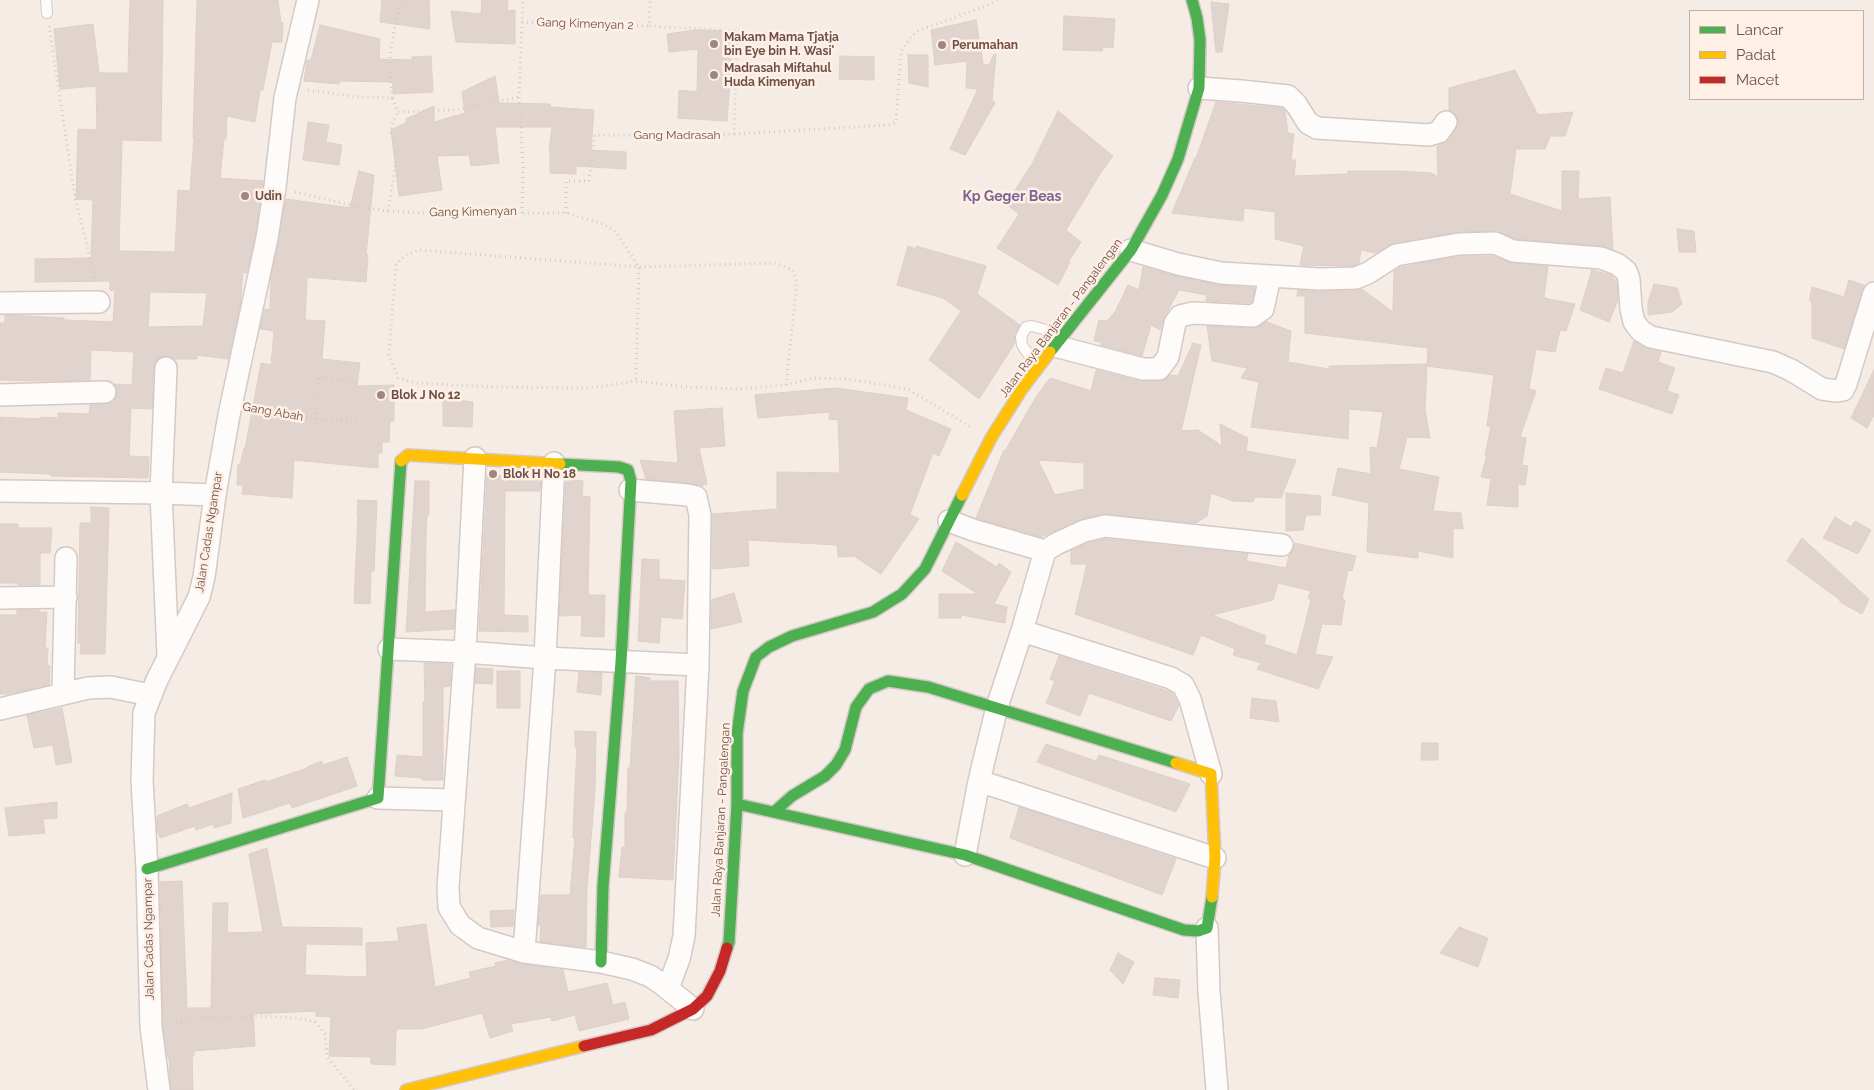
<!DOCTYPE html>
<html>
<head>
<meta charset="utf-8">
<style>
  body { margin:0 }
  #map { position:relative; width:1874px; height:1090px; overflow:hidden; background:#f5ece6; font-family:Raleway,sans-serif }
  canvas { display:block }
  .legend { position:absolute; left:1689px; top:10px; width:175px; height:90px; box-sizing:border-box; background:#fef0e5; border:1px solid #c5b0a7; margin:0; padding:6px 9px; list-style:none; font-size:15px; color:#704f49 }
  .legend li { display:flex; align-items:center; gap:10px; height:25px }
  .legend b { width:25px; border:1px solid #c5b0a7 }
</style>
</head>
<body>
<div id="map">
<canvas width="1874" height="1090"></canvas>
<ul class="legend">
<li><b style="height:6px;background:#4caf50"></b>Lancar</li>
<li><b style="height:6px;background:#ffc107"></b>Padat</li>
<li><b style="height:6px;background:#c62828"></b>Macet</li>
</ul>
</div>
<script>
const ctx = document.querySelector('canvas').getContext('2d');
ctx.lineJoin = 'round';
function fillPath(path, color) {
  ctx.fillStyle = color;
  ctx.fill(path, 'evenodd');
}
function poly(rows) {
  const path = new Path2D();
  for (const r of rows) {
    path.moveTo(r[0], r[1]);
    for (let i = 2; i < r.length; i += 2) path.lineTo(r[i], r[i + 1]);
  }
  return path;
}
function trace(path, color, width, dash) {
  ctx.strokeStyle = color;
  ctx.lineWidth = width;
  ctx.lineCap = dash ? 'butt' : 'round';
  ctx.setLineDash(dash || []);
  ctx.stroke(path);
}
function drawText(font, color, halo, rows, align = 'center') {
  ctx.font = font + ' Raleway,sans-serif';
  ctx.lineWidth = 5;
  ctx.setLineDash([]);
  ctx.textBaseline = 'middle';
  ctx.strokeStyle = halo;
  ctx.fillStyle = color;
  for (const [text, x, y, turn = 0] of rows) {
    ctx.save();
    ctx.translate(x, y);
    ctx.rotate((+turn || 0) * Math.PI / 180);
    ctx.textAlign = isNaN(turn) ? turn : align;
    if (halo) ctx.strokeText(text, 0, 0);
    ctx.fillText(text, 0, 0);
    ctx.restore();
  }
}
const building = poly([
  [130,0,163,0,161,141,122,140,119,251,175,252,178,190,190,191,194,138,193,138,197,0,278,0,281,23,283,23,282,42,272,42,263,90,260,90,255,122,227,116,226,139,224,139,220,178,263,181,255,236,247,273,243,272,240,306,228,359,197,355,197,359,174,359,166,356,160,357,156,361,154,368,152,409,131,408,129,456,149,457,148,478,51,476,51,474,0,472,0,417,40,419,41,417,58,418,58,413,89,414,90,405,106,404,112,402,116,398,117,391,114,384,132,385,134,352,91,350,90,380,43,381,0,380,0,323,5,323,5,315,64,318,64,320,113,322,115,291,110,290,110,281,35,282,35,259,91,258,93,200,76,199,78,129,97,130,96,86,60,89,54,29,93,24,99,73,128,73,130,0],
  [150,292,207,293,203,326,148,327,150,292],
  [382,0,429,0,430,29,380,22,382,0],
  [482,0,508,0,507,11,515,10,515,44,456,42,451,11,481,14,482,0],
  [1211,2,1229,4,1222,52,1216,52,1211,2],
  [1064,16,1115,19,1113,48,1103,47,1102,51,1063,50,1064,16],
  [976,20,983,64,989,65,994,54,996,54,992,101,995,103,965,155,950,149,978,89,966,88,967,61,935,65,931,30,976,20],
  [320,25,380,39,379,59,412,60,412,57,431,56,433,92,393,94,393,82,340,81,339,84,304,81,307,60,311,60,320,25],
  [695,30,731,31,729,59,732,59,727,121,678,118,679,90,697,92,698,49,669,52,667,34,695,30],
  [908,55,928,55,928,87,909,83,908,55],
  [840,56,874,57,874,80,839,79,840,56],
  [1515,70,1538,115,1573,112,1565,136,1550,136,1545,149,1516,149,1510,194,1562,211,1562,171,1579,171,1578,199,1610,197,1613,249,1602,246,1516,239,1495,231,1459,232,1394,243,1376,253,1361,250,1359,263,1353,266,1300,265,1304,246,1275,239,1275,212,1244,208,1243,221,1172,213,1195,158,1196,158,1216,102,1282,108,1285,110,1288,133,1294,134,1291,160,1296,160,1294,176,1348,174,1348,171,1399,171,1431,173,1438,177,1437,146,1449,139,1458,124,1457,116,1449,110,1449,88,1515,70],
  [495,76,499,103,550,104,550,107,594,110,591,150,626,152,626,169,576,166,576,174,550,173,550,151,549,151,552,127,495,127,499,163,471,166,469,155,437,156,442,190,399,196,391,130,407,122,406,119,434,106,434,122,465,113,462,92,495,76],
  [1058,111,1113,156,1100,174,1066,230,1081,242,1069,261,1070,262,1058,285,997,248,1019,214,1006,204,1032,164,1058,111],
  [308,122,329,125,326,142,342,145,339,165,303,160,308,122],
  [359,171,374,175,366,255,368,255,366,282,307,277,305,320,325,321,322,359,360,363,357,386,394,385,394,421,390,421,389,442,382,442,382,453,378,453,378,468,294,460,292,498,242,494,243,485,237,485,238,464,240,465,244,448,245,449,261,363,271,365,274,331,260,329,265,309,270,310,271,278,286,199,350,208,359,171],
  [1677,229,1694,231,1696,252,1679,252,1677,229],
  [908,246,916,249,916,246,986,266,977,294,1020,325,1015,334,1015,343,979,399,929,360,961,311,943,298,897,285,908,246],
  [1460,256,1493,256,1512,263,1548,266,1544,298,1575,304,1566,331,1560,330,1555,352,1536,349,1529,389,1536,391,1520,437,1526,438,1522,465,1528,466,1525,485,1518,484,1518,507,1487,505,1491,479,1481,477,1487,455,1485,455,1491,427,1487,426,1494,375,1427,366,1428,348,1305,333,1305,296,1297,296,1298,290,1320,292,1362,289,1393,312,1394,271,1401,267,1460,256],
  [1143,267,1175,276,1218,285,1255,288,1252,302,1249,303,1206,301,1207,295,1179,290,1165,316,1160,330,1151,325,1142,356,1101,345,1101,342,1094,341,1099,320,1107,321,1115,312,1128,285,1139,290,1143,267],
  [1592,270,1611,275,1617,282,1618,300,1609,322,1580,310,1592,270],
  [1849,280,1864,285,1844,349,1812,338,1812,303,1810,301,1810,297,1812,287,1844,297,1849,280],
  [1654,284,1677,288,1682,304,1672,312,1648,315,1648,302,1654,284],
  [1267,322,1291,331,1288,362,1329,369,1329,366,1427,364,1425,410,1430,438,1407,437,1399,469,1439,477,1433,511,1461,513,1463,529,1453,528,1453,558,1418,551,1418,558,1367,552,1369,503,1332,495,1338,468,1371,474,1370,447,1377,448,1383,412,1349,409,1348,439,1251,427,1259,382,1241,378,1247,368,1212,361,1207,326,1252,328,1267,322],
  [1634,341,1645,348,1661,352,1658,362,1675,368,1667,391,1679,395,1672,414,1599,389,1606,368,1623,373,1634,341],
  [1193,343,1201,345,1181,431,1198,430,1222,446,1220,424,1248,438,1246,451,1296,460,1281,498,1255,497,1253,502,1233,501,1211,493,1207,516,1196,523,1102,514,1079,520,1041,537,976,518,1004,450,1005,451,1036,397,1050,378,1091,391,1096,370,1140,381,1164,380,1170,375,1178,376,1193,343],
  [1038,460,1084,463,1084,489,1055,495,1038,460],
  [1874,370,1874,415,1867,428,1851,418,1874,370],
  [835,388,908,398,906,410,951,429,939,456,933,453,910,514,919,519,881,574,854,556,838,557,837,545,748,540,749,566,712,569,712,514,777,509,777,472,840,473,838,420,829,419,830,412,758,418,755,395,835,388],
  [443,398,473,402,472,427,443,426,443,398],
  [722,408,725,446,699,448,707,484,701,486,689,483,646,479,640,460,678,463,674,411,722,408],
  [487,475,541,478,540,491,505,491,504,615,528,616,528,632,479,631,487,475],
  [566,480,583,481,582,496,590,497,588,595,605,595,604,637,581,636,582,615,559,616,566,480],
  [415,481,429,481,429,515,427,515,426,534,425,612,455,610,454,629,406,632,415,481],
  [1286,493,1321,496,1320,515,1306,515,1303,530,1286,531,1286,493],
  [358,500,377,501,374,571,371,571,370,604,354,603,358,517,357,517,358,500],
  [91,507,109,508,105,654,80,654,81,643,78,643,80,523,91,523,91,507],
  [1835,517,1851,527,1855,521,1871,530,1858,554,1823,538,1835,517],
  [0,524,18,524,18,528,52,528,50,553,40,553,40,585,18,585,18,583,0,583,0,524],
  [1802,538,1869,599,1862,614,1840,602,1840,600,1787,561,1802,538],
  [1106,539,1248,554,1246,561,1286,568,1289,555,1294,547,1294,543,1356,556,1352,571,1348,570,1342,599,1345,600,1341,625,1322,624,1315,654,1333,657,1318,689,1257,669,1261,663,1233,655,1235,649,1201,635,1193,655,1075,614,1087,564,1071,564,1071,551,1088,543,1106,539],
  [1278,583,1311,591,1308,598,1311,600,1297,655,1264,644,1266,636,1212,615,1273,600,1278,583],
  [956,542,997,567,999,563,1011,572,994,604,1007,607,1005,623,961,615,961,618,939,618,939,594,978,594,942,571,956,542],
  [642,559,659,560,659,579,685,581,682,619,661,617,659,643,638,641,642,559],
  [734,593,742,622,711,629,711,600,734,593],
  [17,610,39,610,39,612,47,612,45,648,48,648,47,665,50,666,49,685,8,694,0,694,0,615,17,615,17,610],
  [1059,656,1168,691,1173,694,1179,705,1171,721,1089,693,1080,716,1046,703,1055,681,1050,679,1059,656],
  [424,663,451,664,451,667,450,686,443,687,443,780,422,780,422,778,395,776,397,755,423,757,423,702,425,702,424,663],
  [476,668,493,669,492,684,475,683,476,668],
  [497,671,520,671,520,708,497,708,497,671],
  [579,672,602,673,601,695,577,692,579,672],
  [636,676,650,678,650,681,678,681,679,755,673,880,619,877,622,847,625,847,625,812,627,812,628,768,630,768,636,676],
  [1252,698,1276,701,1279,722,1250,718,1252,698],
  [62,708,72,762,56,765,53,745,34,748,27,715,62,708],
  [575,731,596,732,595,791,587,886,586,947,540,942,541,925,538,925,541,895,570,895,575,838,573,838,574,808,577,747,575,747,575,731],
  [1422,743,1438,743,1438,760,1421,760,1422,743],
  [1046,744,1096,761,1099,755,1190,784,1176,812,1037,762,1046,744],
  [347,757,357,786,292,808,290,803,243,818,238,789,265,780,266,782,307,768,307,767,322,761,323,765,347,757],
  [232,793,231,823,214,828,213,824,196,830,195,826,160,838,157,830,157,816,187,804,189,808,232,793],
  [57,802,57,818,43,819,45,833,9,836,5,808,57,802],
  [1019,807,1176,859,1162,895,1010,838,1019,807],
  [267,848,282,927,362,928,362,945,306,944,305,975,367,977,366,943,399,941,397,928,426,924,435,987,471,978,469,972,496,966,495,963,508,960,522,964,563,970,568,992,607,983,613,1005,625,1002,629,1019,579,1031,575,1015,552,1021,551,1017,511,1024,513,1031,490,1038,482,1013,421,1029,396,1029,395,1065,371,1064,371,1057,329,1056,331,1017,316,1016,316,1011,253,1014,255,1046,194,1051,194,1056,192,1056,193,1090,171,1090,169,1058,168,1058,163,1026,160,882,182,881,187,1008,211,1008,213,903,228,903,227,933,263,932,249,854,267,848],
  [514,910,513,926,491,927,490,911,514,910],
  [1459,927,1488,938,1478,967,1440,953,1459,927],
  [1118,953,1134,962,1123,984,1110,970,1118,953],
  [1155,978,1180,980,1178,998,1153,995,1155,978]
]);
fillPath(building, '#e1d4ce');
trace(building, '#ddcec9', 1);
const lane = poly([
  [46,0,47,13],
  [1037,367,1022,345,1021,337,1026,327,1032,326,1043,329,1060,337]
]);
const street = poly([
  [1199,88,1241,91,1288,96,1296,104,1308,123,1317,128,1429,135,1439,132,1446,122],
  [1131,250,1178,264,1221,273,1320,279,1356,278,1368,273,1396,255,1459,244,1495,243,1513,251,1601,258,1617,264,1626,271,1629,279,1631,309,1634,322,1641,331,1651,337,1773,362,1791,370,1822,389,1837,391,1843,390,1846,384,1874,293],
  [0,303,99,302],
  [1055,346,1143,369,1159,369,1168,357,1175,323,1180,316,1193,313,1253,316,1263,309,1270,276],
  [166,368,161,493,168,656],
  [0,395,105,392],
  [475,458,465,652,448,888,449,907,460,925,478,938,524,952,601,962,632,969,650,976,662,984,693,1009],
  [630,490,688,495,696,497,700,515,698,665,684,936,679,959,668,988],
  [0,491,161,493,215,495],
  [949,521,973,530,1045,551,1056,544,1084,531,1105,526,1282,545],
  [0,598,66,597],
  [1022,631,1171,678,1183,685,1190,699,1211,774],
  [389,649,465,652,545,658,698,665],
  [63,693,66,558],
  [0,709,88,688,111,687,150,695],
  [979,781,1215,858],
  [378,798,454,800],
  [965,855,979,781,997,707,1022,631,1045,551],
  [1207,928,1209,991,1217,1090],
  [524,952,545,658,554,463],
  [159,1090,151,1027,147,869,142,780,144,713,157,680,199,597,204,577,215,495,229,415,267,238,275,187,285,98,308,0]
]);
const fast = poly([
  [1050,352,1131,250,1162,195,1178,159,1199,88,1200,40,1197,18,1192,0],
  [560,464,619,467,628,470,631,481,621,662,603,886,601,962],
  [737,804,965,855,1184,930,1198,931,1207,928,1212,897],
  [774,812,792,796,825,776,836,765,845,750,856,707,869,689,888,681,928,687,1176,763],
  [147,869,378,798,401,461],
  [727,948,729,942,737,804,737,734,743,691,756,657,769,647,792,636,873,612,902,594,925,569,962,495]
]);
const slow = poly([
  [401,461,408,455,560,464],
  [962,495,991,438,1022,389,1050,352],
  [1176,763,1211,774,1215,858,1212,897],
  [406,1090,584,1046]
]);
const jam = poly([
  [584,1046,651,1030,693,1009,707,996,720,971,727,948]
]);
trace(lane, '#d6c9c4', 12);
trace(street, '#d6c9c4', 24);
trace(fast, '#d5c8c3', 14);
trace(slow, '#d5c8c3', 14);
trace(jam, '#d5c8c3', 14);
trace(poly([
  [522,22,649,26],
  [49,26,75,197,96,282],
  [308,90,358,97,392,98,398,112,455,110,519,97],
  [392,98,390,55,394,30,402,0],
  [734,134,889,125,896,122,901,51,910,38,917,31,986,6,998,0],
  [295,192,359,207,388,211,442,214,566,213,603,224,616,232,639,267,636,381],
  [388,211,398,150,397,144,391,133,391,126,398,112],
  [522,213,523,167,519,97,523,0],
  [566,213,566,181,589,181,595,135,688,136,734,134,737,31,649,26,650,0],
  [786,385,797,283,793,270,776,263,639,267,420,250,405,255,396,265,389,355,398,378,417,383,495,387,589,388,636,381,686,387,738,389,786,385,813,378,844,379,880,384,909,390,971,427],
  [252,408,315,419,358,422],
  [315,419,319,377,360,382],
  [171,1024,206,1018,256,1016,298,1018,315,1022,325,1034,327,1057,354,1090]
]), '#d5cbc8', 3, [1, 4]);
trace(lane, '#fefcfb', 10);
trace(street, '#fefcfb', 21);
trace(fast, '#4caf50', 11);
trace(slow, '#ffc107', 11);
trace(jam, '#c62828', 11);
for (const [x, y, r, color] of [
  [714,44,5,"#9f8680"],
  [942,45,5,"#9f8680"],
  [714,75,5,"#9f8680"],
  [245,196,5,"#9f8680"],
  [381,395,5,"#9f8680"],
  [493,474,5,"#9f8680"]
]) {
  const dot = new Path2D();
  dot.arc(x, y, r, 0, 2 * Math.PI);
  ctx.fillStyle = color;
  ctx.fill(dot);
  trace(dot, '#fef0e5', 2);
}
drawText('12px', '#704f49', '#fef0e5', [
  ["Gang Kimenyan 2",585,24,2],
  ["Gang Madrasah",677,135],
  ["Gang Kimenyan",473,212,-1],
  ["Jalan Raya Banjaran - Pangalengan",1061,318,-53],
  ["Gang Abah",273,412,10],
  ["Jalan Cadas Ngampar",209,532,-81],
  ["Jalan Raya Banjaran - Pangalengan",721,820,-87],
  ["Jalan Cadas Ngampar",149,939,-91]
]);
drawText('bold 12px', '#704f49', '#fef0e5', [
  ["Makam Mama Tjatja",724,37],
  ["bin Eye bin H. Wasi'",724,51],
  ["Perumahan",952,45],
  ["Madrasah Miftahul",724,68],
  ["Huda Kimenyan",724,82],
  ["Udin",255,196],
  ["Blok J No 12",391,395],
  ["Blok H No 18",503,474]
], 'left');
drawText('bold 14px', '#7b6494', '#fef0e5', [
  ["Kp Geger Beas",1012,197]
]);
</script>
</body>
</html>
